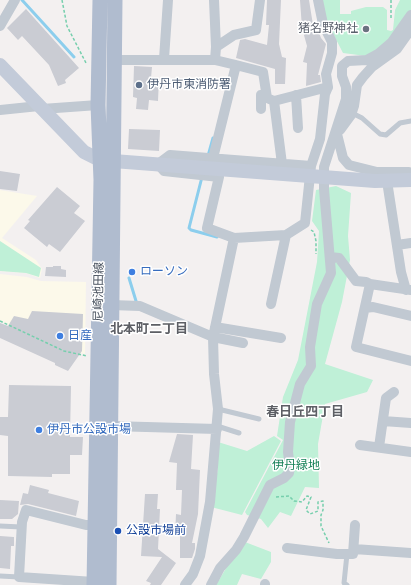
<!DOCTYPE html>
<html>
<head>
<meta charset="utf-8">
<style>
  body { margin:0 }
  canvas { display:block; background:#f3f0f0 }
</style>
</head>
<body>
<canvas width="411" height="585"></canvas>
<script>
const ctx = document.querySelector('canvas').getContext('2d');
ctx.lineJoin = 'round';
function fillPath(path, color) {
  ctx.fillStyle = color;
  ctx.fill(path, 'evenodd');
}
function poly(rows) {
  const path = new Path2D();
  for (const r of rows) {
    path.moveTo(r[0], r[1]);
    for (let i = 2; i < r.length; i += 2) path.lineTo(r[i], r[i + 1]);
  }
  return path;
}
function trace(path, color, width, dash) {
  ctx.strokeStyle = color;
  ctx.lineWidth = width;
  ctx.lineCap = dash ? 'butt' : 'round';
  ctx.setLineDash(dash || []);
  ctx.stroke(path);
}
function drawText(font, color, halo, rows, align = 'center') {
  ctx.font = font + ' Karla,"Noto Sans JP",sans-serif';
  ctx.lineWidth = 3;
  ctx.setLineDash([]);
  ctx.textBaseline = 'middle';
  ctx.strokeStyle = halo;
  ctx.fillStyle = color;
  for (const [text, x, y, turn = 0] of rows) {
    ctx.save();
    ctx.translate(x, y);
    ctx.rotate((+turn || 0) * Math.PI / 180);
    ctx.textAlign = isNaN(turn) ? turn : align;
    if (halo) ctx.strokeText(text, 0, 0);
    ctx.fillText(text, 0, 0);
    ctx.restore();
  }
}
fillPath(poly([
  [0,190,37,196,2,238,36,260,42,269,40,278,26,273,0,271],
  [0,274,27,277,41,281,86,282,85,354,66,351,0,321]
]), '#fcf9ea');
fillPath(poly([
  [320,0,340,0,340,14,351,14,351,11,366,7,383,7,387,10,387,30,391,31,393,30,395,10,400,0,411,0,411,10,388,42,366,56,343,53,322,12],
  [336,186,351,193,348,236,350,260,342,302,325,364,373,380,367,392,325,404,318,444,319,488,305,487,291,516,280,512,268,528,261,519,247,515,245,512,283,440,277,436,283,397,298,360,317,262,319,231,312,221,316,190],
  [0,241,41,268,39,277,26,273,0,271],
  [274,436,281,441,242,515,211,507,218,468,218,442,247,451],
  [245,542,271,552,271,562,261,579,242,574,237,585,216,585,231,560]
]), '#bff0d7');
trace(poly([
  [22,0,74,57],
  [208,156,213,138],
  [202,177,189,228,191,230,217,237],
  [129,278,136,301]
]), '#8cceed', 3);
fillPath(poly([
  [267,0,281,0,279,44,282,57,286,58,285,84,275,84,275,69,236,58,240,40,245,39,267,45,269,25,266,25],
  [300,0,309,0,313,25,316,24,321,38,326,44,318,75,320,75,321,82,306,86,307,63,303,62,307,46,302,28],
  [26,9,79,68,65,80,66,83,58,86,49,65,22,36,18,40,7,28],
  [134,66,152,67,151,78,159,78,158,101,149,100,148,110,136,109,137,98,133,97],
  [129,129,160,130,159,151,128,149],
  [0,171,20,174,17,191,0,189],
  [57,187,80,206,74,213,85,221,60,252,49,244,47,247,24,228,30,221,28,220],
  [53,266,61,266,61,269,66,270,66,277,45,276,46,267,53,267],
  [32,311,83,314,82,351,68,371,55,365,55,363,0,338,0,323,8,326,14,316,28,319],
  [9,385,71,386,70,437,83,437,82,455,70,455,70,474,52,474,52,477,8,476,8,436,0,435,0,417,8,417],
  [177,434,193,435,191,469,200,470,198,514,192,543,195,543,195,549,192,558,180,558,180,536,175,536,176,514,181,515,182,490,176,490,177,463,169,462],
  [30,485,49,490,48,493,79,501,76,516,28,504,20,505,23,493,28,494],
  [145,494,158,494,157,509,160,509,158,549,176,563,161,585,150,585,151,583,146,581,162,557,141,556],
  [0,500,19,501,18,514,12,519,0,519],
  [0,536,14,537,14,546,11,546,10,569,0,568]
]), '#caccd3');
trace(poly([
  [62,0,67,26,86,63],
  [391,18,391,0],
  [311,230,314,232,316,241,316,254],
  [0,321,64,351,87,356],
  [276,497,289,496,294,501,302,502,307,496,311,497,306,510,310,514,318,511,318,502,323,501,323,510,321,515,321,526,329,543]
]), '#76cfad', 1.5, [3, 2]);
trace(poly([
  [352,113,362,118,380,134,386,135,400,123,411,121],
  [218,409,259,419],
  [217,426,239,433],
  [0,526,21,527],
  [347,554,344,583,347,585],
  [0,576,19,577]
]), '#c1c9d2', 5);
trace(poly([
  [214,0,216,47],
  [0,26,15,0],
  [411,29,397,49,372,67,363,77,357,85,354,106,351,115,340,130,336,130,343,158,349,165,377,172,409,172,411,173],
  [164,59,168,0],
  [115,60,215,60,236,65,263,72,267,98,274,101,328,87,326,74,332,53,332,42,323,24,318,0],
  [215,60,216,47,234,35,256,30,260,0],
  [296,95,298,128],
  [274,101,282,164],
  [42,109,98,105],
  [261,109,261,95,266,94],
  [0,110,39,106],
  [213,158,236,65],
  [311,166,305,223,286,235,234,238,207,228,219,177,164,171,158,164,170,155,311,166,320,139,325,94,328,87],
  [387,181,401,272,406,290],
  [397,245,411,243],
  [330,257,339,258,356,281,366,282,370,284],
  [411,290,370,284,356,347,411,361],
  [271,304,286,235],
  [111,305,140,306,213,337,243,343],
  [365,308,373,307,411,316],
  [215,327,281,338],
  [383,421,411,423],
  [111,426,217,429],
  [360,445,411,452],
  [379,447,386,398,394,392],
  [287,548,337,554,353,554,355,525],
  [354,549,411,553],
  [94,582,19,577,22,522,26,510,86,525,95,525],
  [185,585,193,574,200,556,210,502,218,409,214,374,213,337,234,238],
  [211,585,220,568,236,550,244,537,270,485,284,478,289,473,290,467,288,452,290,422,300,384,311,366,310,347,317,304,331,273,324,189,324,167,346,99,346,87,342,76,342,66,348,61,367,60,378,54,392,42,411,15],
  [265,585,265,584]
]), '#c1c9d2', 10);
trace(poly([
  [0,65,84,152,100,160,375,181,411,180]
]), '#c3cbd9', 14);
trace(poly([
  [94,585,101,180,98,105,100,0],
  [109,585,115,0]
]), '#b0bccf', 15);
for (const [x, y, r, color] of [
  [366,29,4,"#6b7280"],
  [139,85,4,"#5c6f8a"],
  [132,272,4,"#3f7fe0"],
  [60,336,4,"#3f7fe0"],
  [39,430,4,"#3f7fe0"],
  [118,531,4,"#1a4fb4"]
]) {
  const dot = new Path2D();
  dot.arc(x, y, r, 0, 2 * Math.PI);
  ctx.fillStyle = color;
  ctx.fill(dot);
  trace(dot, '#fff', 1.5);
}
drawText('12px', '#5b616d', '#fff', [
  ["猪名野神社",358,29]
], 'right');
drawText('12px', '#4e5e75', '#fff', [
  ["伊丹市東消防署",147,85]
], 'left');
drawText('12px', '#366cbe', '#fff', [
  ["ローソン",140,272],
  ["日産",68,336],
  ["伊丹市公設市場",47,430]
], 'left');
drawText('12px', '#48515e', '#fff', [
  ["尼崎池田線",99,292,-89]
]);
drawText('12px', '#168158', '#fff', [
  ["伊丹緑地",296,466]
]);
drawText('12px', '#164399', '#fff', [
  ["公設市場前",126,531]
], 'left');
drawText('bold 13px', '#5d5f65', '#fff', [
  ["北本町二丁目",149,329],
  ["春日丘四丁目",305,412]
]);
</script>
</body>
</html>
